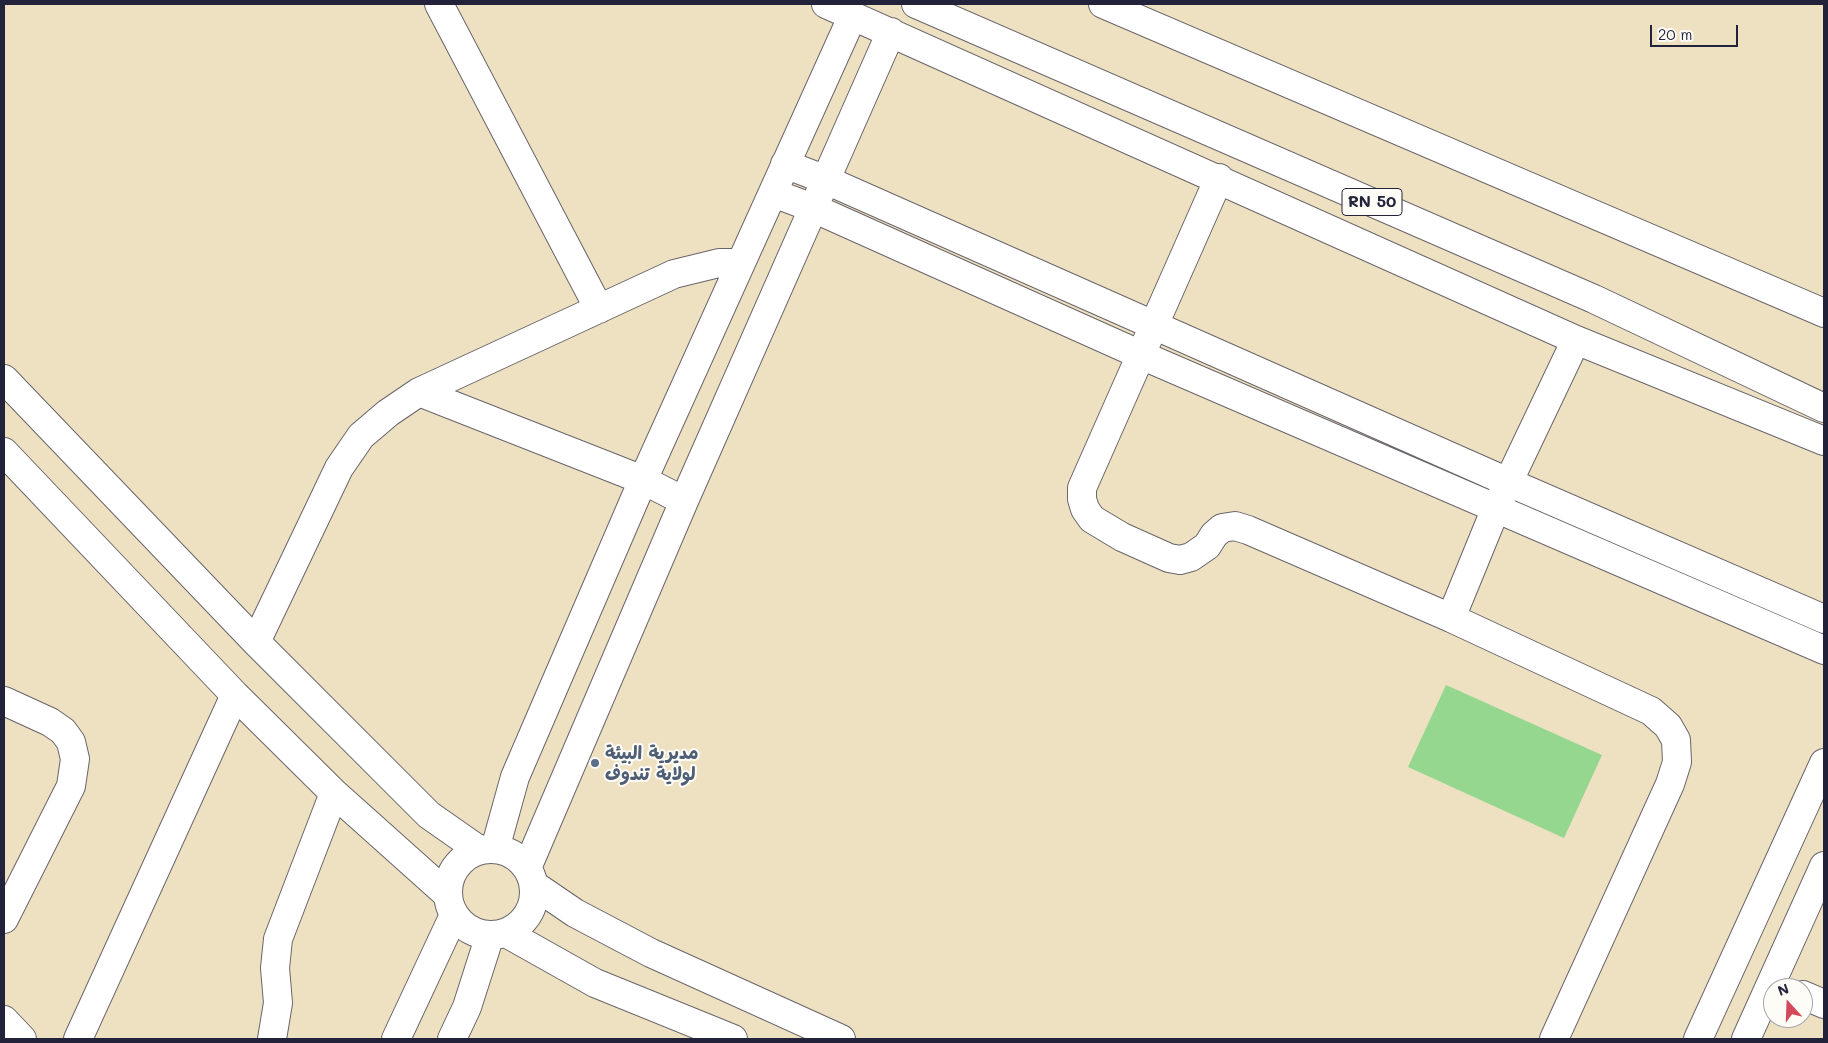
<!DOCTYPE html>
<html>
<head>
<meta charset="utf-8">
<style>
  body { margin:0 }
  #map { position:relative; width:1828px; height:1043px; overflow:hidden; background:#eee1c2; font-family:Mali,sans-serif }
  canvas { display:block }
  .frame { position:absolute; inset:0; border:5px solid #22223b; pointer-events:none }
  .north { position:absolute; left:1763px; top:978px; width:50px; height:50px; box-sizing:border-box; background:#fdfcf7; border:1px solid #a5a5ac; border-radius:50%; rotate:340deg; font-size:14px; font-weight:700; line-height:20px; text-align:center; color:#22223b }
  .north::after { content:''; display:block; margin:auto; width:18px; height:22px; background:#d1495b; clip-path:polygon(50% 0,100% 100%,50% 72%,0 100%) }
  .scale { position:absolute; left:1650px; top:25px; width:88px; height:22px; box-sizing:border-box; border:2px solid #22223b; border-top:0; padding-left:6px; font-size:15px; line-height:18px; white-space:nowrap; color:#22223b; -webkit-text-stroke:4px #fdfcf7; paint-order:stroke }
</style>
</head>
<body>
<div id="map">
<canvas width="1828" height="1043"></canvas>
<div class="frame"></div>
<div class="north">N</div>
<div class="scale">20 m</div>
</div>
<script>
const ctx = document.querySelector('canvas').getContext('2d');
ctx.lineJoin = 'round';
function fillPath(path, color) {
  ctx.fillStyle = color;
  ctx.fill(path, 'evenodd');
}
function poly(rows) {
  const path = new Path2D();
  for (const r of rows) {
    if (r.length === 3) {
      path.moveTo(r[0] + r[2], r[1]);
      path.arc(r[0], r[1], r[2], 0, 2 * Math.PI);
      continue;
    }
    path.moveTo(r[0], r[1]);
    for (let i = 2; i < r.length; i += 2) path.lineTo(r[i], r[i + 1]);
  }
  return path;
}
function trace(path, color, width, dash) {
  ctx.strokeStyle = color;
  ctx.lineWidth = width;
  ctx.lineCap = dash ? 'butt' : 'round';
  ctx.setLineDash(dash || []);
  ctx.stroke(path);
}
function drawText(font, color, halo, rows, align = 'center') {
  ctx.font = font + ' Mali,"Playpen Sans Arabic",sans-serif';
  ctx.lineWidth = 4;
  ctx.setLineDash([]);
  ctx.textBaseline = 'middle';
  ctx.strokeStyle = halo;
  ctx.fillStyle = color;
  for (const [text, x, y, turn = 0] of rows) {
    ctx.save();
    ctx.translate(x, y);
    ctx.rotate((+turn || 0) * Math.PI / 180);
    ctx.textAlign = isNaN(turn) ? turn : align;
    if (halo) ctx.strokeText(text, 0, 0);
    ctx.fillText(text, 0, 0);
    ctx.restore();
  }
}
fillPath(poly([
  [1446,685,1602,755,1564,838,1408,767]
]), '#95d78e');
const street = poly([
  [439,4,599,309],
  [826,4,1576,340,1824,441],
  [785,164,826,180,1508,482,1824,619],
  [1219,178,1082,488,1082,499,1085,509,1092,519,1122,537,1169,558,1180,560,1191,557,1207,546,1214,535,1222,528,1235,526,1248,530,1451,618,1651,711,1668,726,1676,740,1677,762,1670,784,1554,1039],
  [773,193,813,208,1141,355,1824,650],
  [4,379,256,642,429,815,479,850],
  [419,392,643,480,684,501],
  [4,452,235,695,334,793,448,895],
  [1451,618,1496,508,1576,340],
  [256,642,339,468,361,436,388,413,419,392,674,274,719,263,741,263],
  [4,701,50,722,63,731,71,742,75,759,71,786,4,919],
  [495,849,515,777,643,480,853,15],
  [491,892,43],
  [527,868,684,501,891,32],
  [534,885,575,913,651,953,841,1039],
  [506,933,595,983,733,1039],
  [1803,995,1824,1004],
  [4,1020,22,1039],
  [78,1039,235,695],
  [272,1039,278,1003,275,968,278,939,334,793],
  [396,1039,454,915],
  [452,1039,467,1007,490,935],
  [1698,1039,1824,763],
  [1746,1039,1824,866]
]);
const primary = poly([
  [916,4,1594,299,1824,408],
  [1103,4,1824,313]
]);
trace(street, '#69656a', 30);
trace(primary, '#69656a', 30);
trace(street, '#fff', 28);
trace(primary, '#fff', 28);
for (const [x, y, r, color] of [
  [595,763,5,"#5c6f8a"]
]) {
  const dot = new Path2D();
  dot.arc(x, y, r, 0, 2 * Math.PI);
  ctx.fillStyle = color;
  ctx.fill(dot);
  trace(dot, '#fdfcf7', 2);
}
for (const [x, y, w] of [
  [1372,202,60]
]) {
  const box = new Path2D();
  box.roundRect(x - w / 2, y - 13.5, w, 27, 4);
  ctx.fillStyle = '#fdfcf7';
  ctx.fill(box);
  trace(box, '#22223b', 1);
}
drawText('bold 16px', '#22223b', null, [
  ["RN 50",1372,202]
]);
drawText('bold 18px', '#4e5e75', '#fdfcf7', [
  ["مديرية البيئة",605,753],
  ["لولاية تندوف",605,774]
], 'left');
</script>
</body>
</html>
